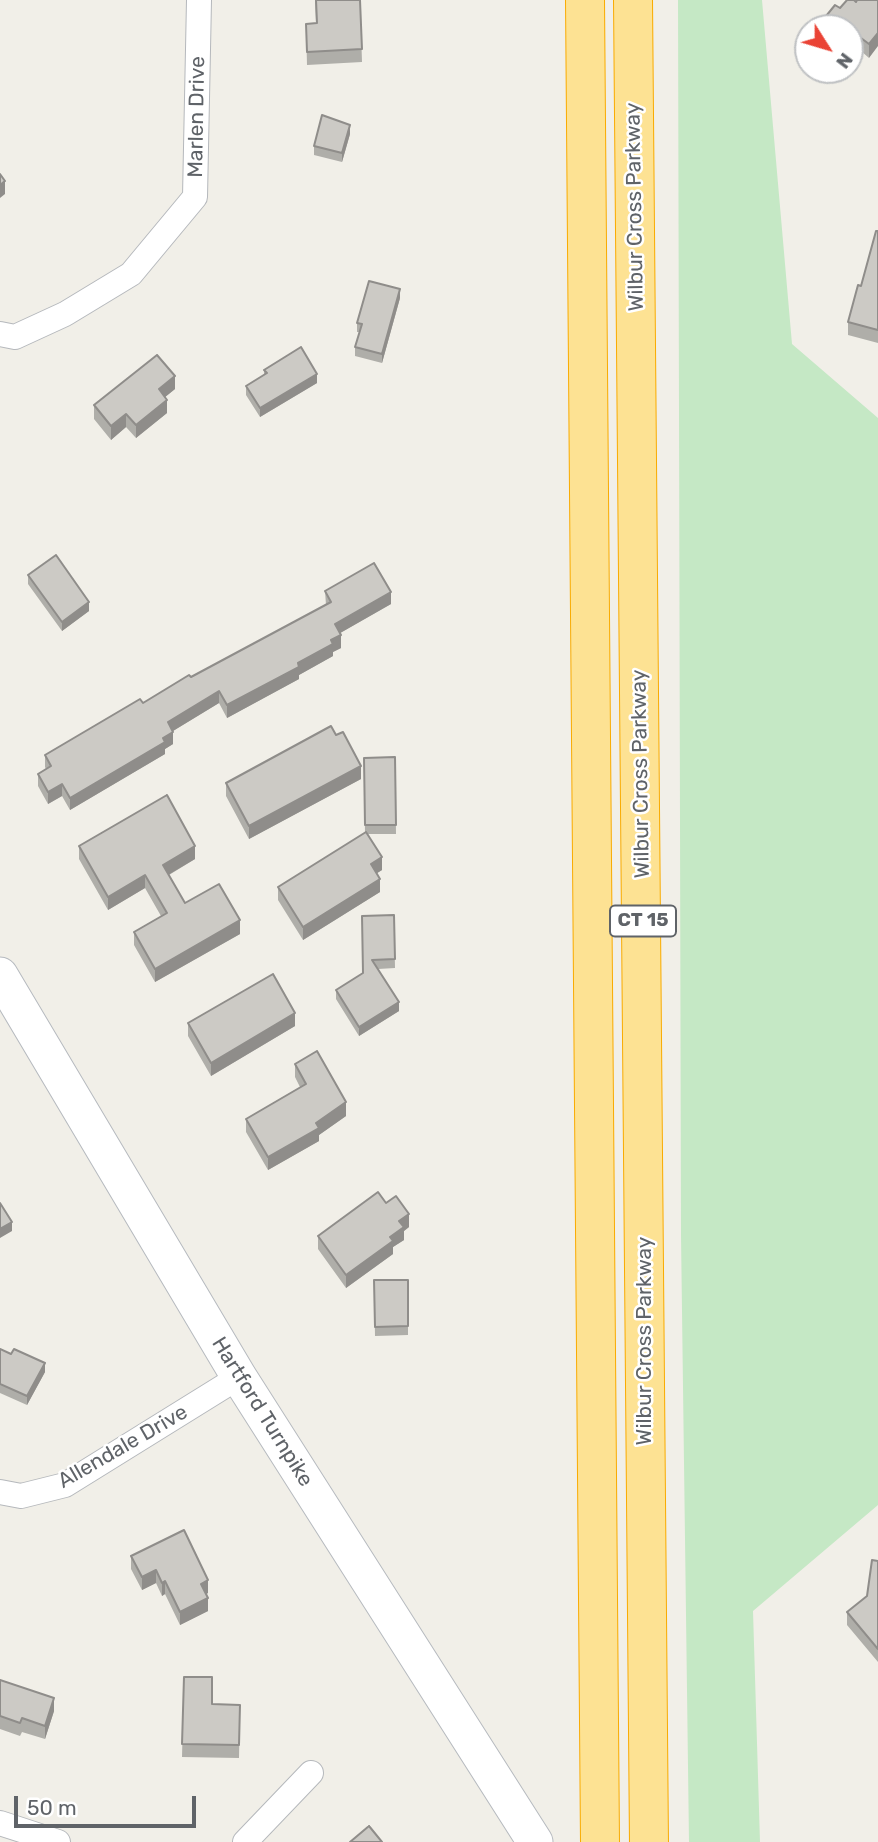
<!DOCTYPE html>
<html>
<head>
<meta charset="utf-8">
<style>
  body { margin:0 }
  #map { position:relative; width:878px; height:1842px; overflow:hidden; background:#f1efe8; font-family:Rubik,sans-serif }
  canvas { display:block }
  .north { position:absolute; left:794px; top:14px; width:70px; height:70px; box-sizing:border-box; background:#fff; border:2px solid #bfc1c3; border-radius:50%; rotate:127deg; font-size:19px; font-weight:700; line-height:28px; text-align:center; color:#5f6368 }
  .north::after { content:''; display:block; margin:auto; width:24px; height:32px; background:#ea4335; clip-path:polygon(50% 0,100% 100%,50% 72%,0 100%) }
  .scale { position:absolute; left:14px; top:1796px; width:182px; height:32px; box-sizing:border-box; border:4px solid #5f6368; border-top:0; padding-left:9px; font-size:21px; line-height:24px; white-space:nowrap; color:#5f6368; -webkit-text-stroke:5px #fff; paint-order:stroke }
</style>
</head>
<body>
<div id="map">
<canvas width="878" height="1842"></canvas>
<div class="north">N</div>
<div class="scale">50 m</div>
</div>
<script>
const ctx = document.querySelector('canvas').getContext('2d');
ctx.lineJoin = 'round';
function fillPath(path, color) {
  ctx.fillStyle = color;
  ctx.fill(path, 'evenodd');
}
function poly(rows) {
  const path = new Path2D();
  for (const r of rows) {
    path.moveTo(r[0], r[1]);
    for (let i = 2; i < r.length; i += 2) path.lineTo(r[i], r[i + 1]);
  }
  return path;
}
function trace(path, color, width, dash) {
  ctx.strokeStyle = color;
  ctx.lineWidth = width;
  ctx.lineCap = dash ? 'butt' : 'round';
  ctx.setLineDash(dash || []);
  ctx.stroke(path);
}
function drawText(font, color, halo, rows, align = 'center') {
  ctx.font = font + ' Rubik,sans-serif';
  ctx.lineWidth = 5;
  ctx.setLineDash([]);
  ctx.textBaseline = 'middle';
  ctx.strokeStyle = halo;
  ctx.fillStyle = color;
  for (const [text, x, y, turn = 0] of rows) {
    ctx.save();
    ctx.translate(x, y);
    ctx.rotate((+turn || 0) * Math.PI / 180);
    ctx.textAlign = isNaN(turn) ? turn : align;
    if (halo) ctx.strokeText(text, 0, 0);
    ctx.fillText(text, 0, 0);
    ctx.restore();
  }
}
fillPath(poly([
  [678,0,762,0,792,344,878,418,878,1505,753,1611,760,1842,689,1842,681,1235]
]), '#c5e8c5');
const minor = poly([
  [0,334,15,337,65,314,131,274,195,197,199,0],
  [0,1492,21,1496,65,1485,239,1377],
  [0,1823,58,1842],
  [245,1842,311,1773]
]);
const secondary = poly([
  [0,975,239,1377,535,1842]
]);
const motorway = poly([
  [585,0,600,1842],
  [633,0,649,1842]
]);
trace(minor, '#b5b8bc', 26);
trace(secondary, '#b6babf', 37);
trace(motorway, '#f9ab00', 40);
trace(minor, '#fff', 24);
trace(secondary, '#fff', 35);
trace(motorway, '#fde293', 38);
fillPath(poly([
  [315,0,360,0,362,62,307,65,306,24,316,23],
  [878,0,869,58,861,51,850,28,818,28,818,26,840,8,856,2],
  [350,134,342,162,314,155,314,146],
  [878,231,878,343,848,335,848,322,861,286],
  [400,298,382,363,355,356,355,347,360,332,357,332,357,323],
  [264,370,317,383,260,417,246,395,246,386,264,375],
  [175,389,165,397,167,413,136,438,126,427,111,440,94,419,94,405],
  [28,575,89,611,62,631,28,584],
  [325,591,391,604,340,633,341,648,333,652,333,656,299,675,299,679,227,718,219,703,173,731,173,744,165,749,165,754,70,810,62,796,48,804,38,786,38,774,46,769,45,767,45,755,326,605],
  [395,757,396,834,367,834,382,870,377,873,380,892,303,940,278,900,278,887,365,833,364,758],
  [361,779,249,839,226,796,226,783],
  [79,846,195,859,169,875,185,903,240,934,155,982,134,945,134,932,161,916,145,888,108,910,79,859],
  [394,915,395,968,378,969,399,1011,359,1036,336,999,336,990,363,973],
  [188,1023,295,1026,211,1076,188,1036],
  [295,1064,346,1116,319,1135,319,1141,268,1170,246,1132,246,1119,300,1087,295,1077],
  [386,1203,409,1227,404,1231,404,1240,393,1247,393,1254,346,1288,318,1249,318,1236],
  [374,1280,408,1280,408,1335,375,1336],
  [0,1349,45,1372,27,1405,0,1393],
  [131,1556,208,1593,206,1594,208,1611,180,1625,165,1594,162,1596,156,1583,142,1590,131,1569],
  [878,1561,878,1662,847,1625,847,1612,867,1596],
  [184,1677,212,1704,240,1705,239,1758,182,1757],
  [0,1680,54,1711,45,1739,22,1732,20,1736,0,1729]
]), '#afaea9');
fillPath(poly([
  [878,33,878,46,869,58,869,44],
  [861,38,861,51,850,64,850,51],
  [350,125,350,134,342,162,342,153],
  [5,181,5,194,0,198,0,185],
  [400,289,400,298,382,363,382,354],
  [317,374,317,383,260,417,260,408],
  [175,376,175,389,159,402,159,389],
  [167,400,167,413,136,438,136,425],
  [126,414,126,427,111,440,111,426],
  [391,592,391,604,335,636,335,624],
  [89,602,89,611,62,631,62,622],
  [341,635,341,648,333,652,333,656,299,675,299,679,227,718,227,705,298,663,331,640],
  [219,691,219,703,168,734,168,722],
  [173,732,173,744,165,749,165,754,70,810,70,798],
  [361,766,361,779,249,839,249,826],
  [62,784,62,796,48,804,48,792],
  [195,846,195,859,163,878,163,865],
  [382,857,382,870,371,877,371,864],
  [145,875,145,888,108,910,108,897],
  [380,879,380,892,303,940,303,927],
  [240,920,240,934,155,982,155,969],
  [399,1002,399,1011,359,1036,359,1027],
  [295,1013,295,1026,211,1076,211,1063],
  [346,1102,346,1116,319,1135,319,1141,268,1170,268,1157],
  [409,1214,409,1227,404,1231,404,1240,393,1247,393,1254,346,1288,346,1275,390,1237,399,1221],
  [12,1222,12,1231,0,1238,0,1229],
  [45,1363,45,1372,27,1405,27,1396],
  [156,1570,156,1583,142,1590,142,1577],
  [208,1580,208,1593,201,1597,201,1584],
  [165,1581,165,1594,162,1596,162,1583],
  [208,1598,208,1611,180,1625,180,1612],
  [54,1698,54,1711,45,1739,45,1726]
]), '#8f8d8a');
const building = poly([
  [316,0,360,0,362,49,307,52,306,24,317,23,316,0],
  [847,0,854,0,856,2,857,0,878,0,878,33,869,44,861,38,850,51,850,28,821,28,818,26,835,5,840,8,847,0],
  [322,115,350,125,342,153,314,146,322,115],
  [0,174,5,181,0,185,0,174],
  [876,231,878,231,878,330,848,322,858,285,861,286,876,231],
  [369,281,400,289,382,354,355,347,362,324,357,323,369,281],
  [301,347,317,374,260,408,246,386,267,373,264,370,301,347],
  [157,355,175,376,159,389,167,400,136,425,126,414,111,426,94,405,157,355],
  [56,555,89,602,62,622,28,575,56,555],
  [374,563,391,592,335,624,341,635,331,640,333,644,298,663,299,667,227,705,219,691,168,722,173,732,163,738,165,742,70,798,62,784,48,792,38,774,51,766,45,755,140,699,143,703,189,675,191,677,331,602,325,591,374,563],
  [331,726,336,735,343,732,361,766,249,826,226,783,331,726],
  [395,757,396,825,365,825,364,758,395,757],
  [167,795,195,846,163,865,185,903,219,884,240,920,155,969,134,932,167,913,145,875,108,897,79,846,167,795],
  [366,832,382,857,371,864,380,879,303,927,278,887,366,832],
  [394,915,395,959,372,960,399,1002,359,1027,336,990,363,973,362,916,394,915],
  [273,974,295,1013,211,1063,188,1023,273,974],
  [317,1051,346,1102,316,1123,319,1128,268,1157,246,1119,306,1084,295,1064,317,1051],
  [378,1192,386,1203,396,1196,409,1214,399,1221,404,1227,390,1237,393,1241,346,1275,318,1236,378,1192],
  [0,1203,12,1222,0,1229,0,1203],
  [374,1280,408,1280,408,1326,375,1327,374,1280],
  [0,1349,11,1354,14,1349,45,1363,27,1396,0,1384,0,1349],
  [184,1530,208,1580,201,1584,208,1598,180,1612,165,1581,162,1583,156,1570,142,1577,131,1556,184,1530],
  [872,1560,878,1561,878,1649,847,1612,867,1596,872,1560],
  [184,1677,212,1677,212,1704,240,1705,239,1745,182,1744,184,1677],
  [0,1680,54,1698,45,1726,22,1718,20,1723,0,1716,0,1680],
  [369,1826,382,1842,350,1842,369,1826]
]);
fillPath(building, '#cccac5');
trace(building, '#8f8d8a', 2);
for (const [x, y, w] of [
  [643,921,66]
]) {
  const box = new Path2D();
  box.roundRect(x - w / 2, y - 15.5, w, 31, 5);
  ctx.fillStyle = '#fff';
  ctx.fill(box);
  trace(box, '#5f6368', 2);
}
drawText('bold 19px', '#5f6368', null, [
  ["CT 15",643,921]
]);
drawText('21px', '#5f6368', '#fff', [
  ["Marlen Drive",197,117,-89],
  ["Wilbur Cross Parkway",635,207,-91],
  ["Wilbur Cross Parkway",641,774,-91],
  ["Wilbur Cross Parkway",645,1341,-90],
  ["Hartford Turnpike",262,1412,58],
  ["Allendale Drive",123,1447,-30]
]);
</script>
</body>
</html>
